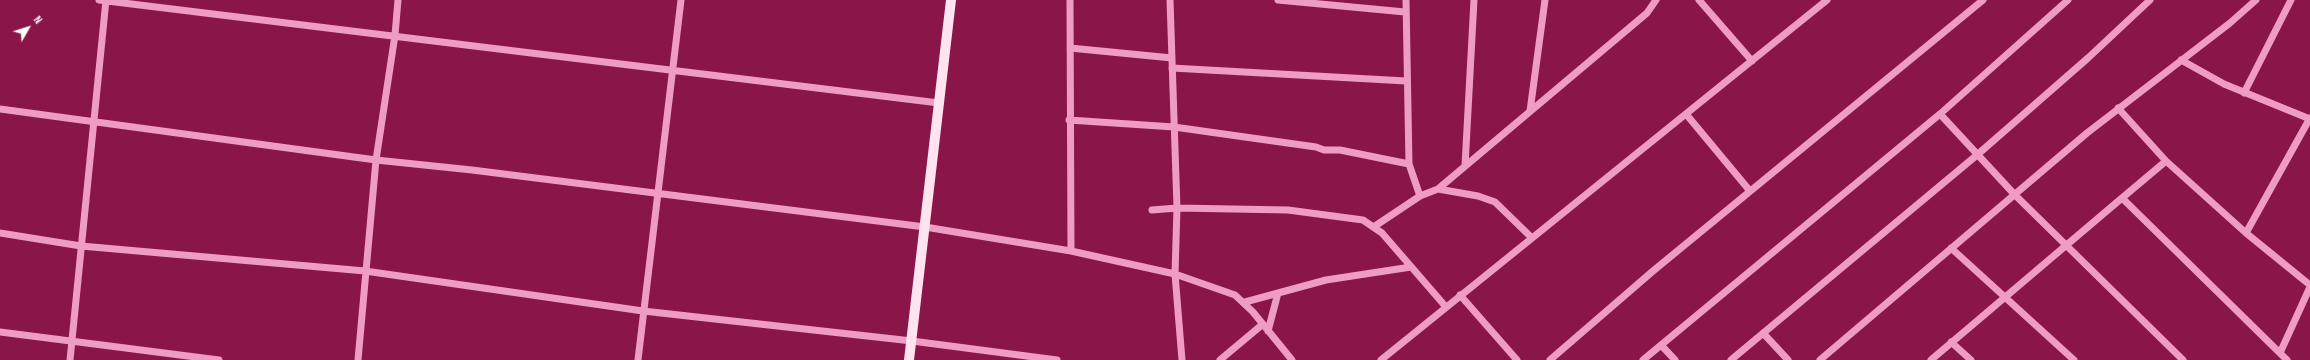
<!DOCTYPE html>
<html>
<head>
<meta charset="utf-8">
<style>
  body { margin:0 }
  #map { position:relative; width:2310px; height:360px; overflow:hidden; background:#8a1549; font-family:"Sofia Sans Condensed",sans-serif }
  canvas { display:block }
  .north { position:absolute; left:8px; top:8px; width:40px; height:40px; -webkit-text-stroke:3px #8a1549; paint-order:stroke; rotate:51deg; font-size:11px; font-weight:700; line-height:16px; text-align:center; color:#fff }
  .north::after { content:''; display:block; margin:auto; width:14px; height:18px; background:#fff; clip-path:polygon(50% 0,100% 100%,50% 72%,0 100%) }
</style>
</head>
<body>
<div id="map">
<canvas width="2310" height="360"></canvas>
<div class="north">N</div>
</div>
<script>
const ctx = document.querySelector('canvas').getContext('2d');
ctx.lineJoin = 'round';
function poly(rows) {
  const path = new Path2D();
  for (const r of rows) {
    path.moveTo(r[0], r[1]);
    for (let i = 2; i < r.length; i += 2) path.lineTo(r[i], r[i + 1]);
  }
  return path;
}
function trace(path, color, width, dash) {
  ctx.strokeStyle = color;
  ctx.lineWidth = width;
  ctx.lineCap = dash ? 'butt' : 'round';
  ctx.setLineDash(dash || []);
  ctx.stroke(path);
}
trace(poly([
  [99,0,939,103],
  [1070,0,1071,251],
  [1170,0,1177,208,1175,274,1182,360],
  [1278,0,1405,12],
  [1406,0,1409,164,1420,196],
  [1699,0,1752,61],
  [1070,48,1172,58],
  [2181,60,2224,84,2310,119],
  [1172,68,1406,81],
  [2244,93,2291,0],
  [2118,108,2166,161,2246,233,2310,285],
  [0,109,376,160,472,170,925,227,1071,251,1175,274,1235,295,1253,312,1292,360],
  [1530,111,1545,0],
  [1686,114,1750,191],
  [1940,114,2015,195,2183,360],
  [1069,120,1174,127,1316,147,1324,150,1340,150,1409,164],
  [1465,166,1474,0],
  [1438,189,1478,196,1495,202,1532,238],
  [2122,198,2166,161],
  [1152,210,1177,208,1288,210,1363,220,1382,233,1446,307],
  [1375,226,1420,196,1438,189,1647,13,1656,0],
  [0,233,81,246,365,271,643,311,912,341,1057,360],
  [2246,233,2310,118],
  [1951,248,2074,360],
  [1460,295,1517,360],
  [1245,302,1326,280,1411,267],
  [1268,331,1278,293],
  [0,332,219,360],
  [1763,333,1788,360],
  [1951,342,1971,360],
  [1661,345,1675,360],
  [2280,353,2310,287],
  [70,360,106,0],
  [358,360,376,160,395,35,398,0],
  [638,360,681,0],
  [1220,360,1263,324],
  [1381,360,1827,0],
  [1550,360,1653,271,1983,0],
  [1643,360,1940,114,2068,0],
  [1731,360,1977,155,2088,58,2150,0],
  [1820,360,2087,133,2230,23,2256,0],
  [1931,360,2122,198,2287,360]
]), '#ef9cc3', 7);
trace(poly([
  [909,360,951,0]
]), '#ffe4ef', 10);
</script>
</body>
</html>
